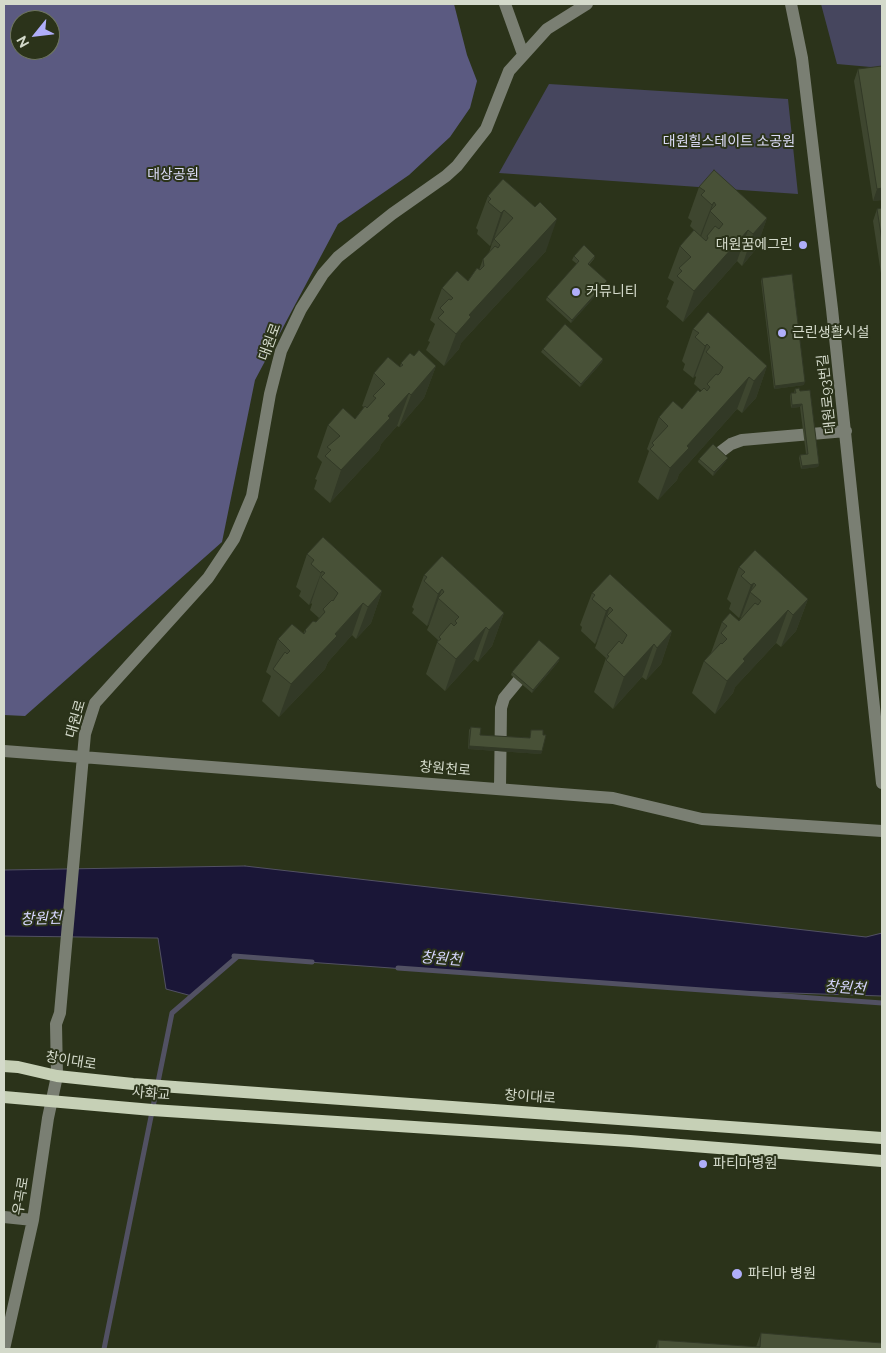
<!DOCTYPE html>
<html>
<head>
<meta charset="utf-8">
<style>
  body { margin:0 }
  #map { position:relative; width:886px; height:1353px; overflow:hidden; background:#2b331a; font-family:Raleway,sans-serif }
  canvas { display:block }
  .frame { position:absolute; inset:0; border:5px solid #d4dacb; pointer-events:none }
  .north { position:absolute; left:10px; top:10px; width:50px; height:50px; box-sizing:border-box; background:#2b331a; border:1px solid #6f7661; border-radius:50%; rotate:241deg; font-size:14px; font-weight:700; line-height:20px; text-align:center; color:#d4dacb }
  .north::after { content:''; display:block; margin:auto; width:18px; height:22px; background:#b0aefa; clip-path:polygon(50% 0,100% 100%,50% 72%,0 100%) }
</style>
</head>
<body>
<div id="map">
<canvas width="886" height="1353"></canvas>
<div class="frame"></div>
<div class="north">N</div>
</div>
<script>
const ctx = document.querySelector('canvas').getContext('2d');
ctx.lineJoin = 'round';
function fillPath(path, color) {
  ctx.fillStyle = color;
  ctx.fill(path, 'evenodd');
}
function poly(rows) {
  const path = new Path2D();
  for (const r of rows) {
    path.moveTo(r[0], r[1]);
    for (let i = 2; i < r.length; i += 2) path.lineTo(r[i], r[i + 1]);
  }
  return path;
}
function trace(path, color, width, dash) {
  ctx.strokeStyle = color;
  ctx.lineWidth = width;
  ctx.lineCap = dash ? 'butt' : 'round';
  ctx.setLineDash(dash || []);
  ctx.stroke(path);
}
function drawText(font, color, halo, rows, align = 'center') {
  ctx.font = font + ' Raleway,"Noto Sans KR",sans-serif';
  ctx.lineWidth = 4;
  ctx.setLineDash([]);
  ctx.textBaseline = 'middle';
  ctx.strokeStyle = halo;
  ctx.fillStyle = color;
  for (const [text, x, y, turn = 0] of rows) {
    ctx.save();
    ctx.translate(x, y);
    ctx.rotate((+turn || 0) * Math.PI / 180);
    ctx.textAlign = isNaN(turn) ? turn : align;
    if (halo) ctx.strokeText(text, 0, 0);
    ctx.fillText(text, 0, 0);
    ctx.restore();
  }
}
fillPath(poly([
  [821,4,882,4,882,68,837,64],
  [549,84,788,99,798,194,499,173]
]), '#46465e');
fillPath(poly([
  [4,4,454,4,467,55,477,81,470,108,450,137,409,175,338,224,255,380,222,542,25,716,4,715],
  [20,20,50,20,50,50,20,50]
]), '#5b5a81');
const water = poly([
  [245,866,866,937,882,933,882,996,700,990,237,957,192,996,166,989,158,938,4,936,4,870,245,866]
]);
fillPath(water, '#1a1637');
trace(water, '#525163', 1);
trace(poly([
  [234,956,312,962],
  [398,968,882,1003],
  [104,1349,172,1013,237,957]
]), '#525163', 5);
trace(poly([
  [505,4,523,54],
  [791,4,802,58,832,309,882,783],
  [719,453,731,444,742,440,846,431],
  [4,751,613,798,702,819,882,831],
  [500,788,501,708,504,698,518,681],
  [4,1217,33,1220],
  [4,1349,33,1220,48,1118,57,1076,56,1024,60,1013,83,756,85,734,95,703,208,578,234,539,252,496,270,394,281,351,301,309,323,274,338,257,392,214,446,176,457,166,486,129,509,71,547,29,587,4]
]), '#7a7f73', 12);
trace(poly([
  [4,1066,18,1067,57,1076,133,1084,882,1138],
  [4,1097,152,1110,630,1141,882,1161]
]), '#c6d0b6', 12);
fillPath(poly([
  [858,69,882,200,873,201,854,81],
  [503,179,546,251,461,343,459,349,444,366,426,350,430,342,428,341,435,324,430,320,442,288,468,281,479,270,483,259,489,253,492,243,490,246,477,234,478,230,476,228,488,196],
  [699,187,767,218,756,249,742,266,737,261,683,322,666,307,669,301,667,299,674,282,668,278,680,246,701,236,702,234,700,236,690,226,692,221,688,218],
  [882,208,882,280,873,221,877,209],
  [574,256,595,256,594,259,589,265,606,284,571,323,546,300,547,297,577,264,572,260],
  [762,278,804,385,774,389,761,281],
  [693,329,767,366,756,398,742,413,737,409,679,474,677,480,658,500,638,482,649,451,647,449,659,417,682,409,702,391,694,384,696,377,695,376,693,378,683,370,685,364,682,361],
  [543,349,603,359,602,362,580,387,541,352],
  [414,356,436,366,424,398,399,427,397,426,381,444,379,450,330,503,314,489,317,480,315,479,322,462,317,457,328,425,355,419,364,407,362,406,374,373,400,367,401,363],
  [799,388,819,464,818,467,801,469,799,458,800,455,806,454,800,407,791,408,790,396,791,393,794,393,795,389],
  [699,459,726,461,713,476,698,462],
  [307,554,382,591,371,623,356,639,352,635,328,662,325,669,279,717,262,701,271,676,266,672,278,639,303,634,305,630,316,622,319,618,310,610,312,604,311,603,309,605,299,596,301,591,296,587],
  [739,567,808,599,796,631,781,647,776,643,735,687,733,693,715,714,692,693,704,661,711,653,722,622,739,621,742,615,739,618,729,609,731,603,727,599],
  [424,575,504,613,492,646,478,662,474,659,445,691,426,674,438,640,427,630,430,623,427,626,412,613,414,609,412,607],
  [592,593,672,631,661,664,646,680,642,677,613,709,594,692,606,658,595,648,598,640,595,644,581,631,582,627,580,625],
  [559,661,532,693,511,675,512,672],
  [471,727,480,735,530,738,531,730,543,735,542,751,541,754,468,749,469,730],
  [761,1333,882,1349,655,1349,658,1340,756,1347]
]), '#3e462f');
fillPath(poly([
  [882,188,882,200,873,201,877,189],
  [714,202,702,234,700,236,712,205],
  [504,210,493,242,490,246,501,213],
  [767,218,756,249,742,266,753,234],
  [557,219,546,251,461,343,459,349,444,366,456,334,469,315],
  [748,230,737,261,683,322,694,291],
  [607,281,606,284,571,323,572,320],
  [707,344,695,376,693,378,705,346],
  [603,359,602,362,580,387,581,384],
  [436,366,424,398,399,427,411,395],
  [767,366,756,398,742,413,754,381],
  [749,377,737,409,679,474,677,480,658,500,670,468,687,446],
  [805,382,804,385,774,389,775,386],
  [409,393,397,426,381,444,379,450,330,503,341,470],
  [802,404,800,407,791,408,792,405],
  [728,458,726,461,713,476,714,472],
  [819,464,818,467,801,469,802,466],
  [322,571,311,603,309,605,321,573],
  [754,583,742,615,739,618,751,585],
  [442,589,430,623,427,626,438,594],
  [382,591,371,623,356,639,368,607],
  [808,599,796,631,781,647,793,615],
  [363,603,352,635,328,662,325,669,279,717,291,684],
  [610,607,598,640,595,644,606,611],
  [788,610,776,643,735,687,733,693,715,714,727,681,743,659],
  [504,613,492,646,478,662,489,630],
  [486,627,474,659,445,691,456,659],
  [672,631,661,664,646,680,657,648],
  [654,644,642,677,613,709,624,677],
  [560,658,559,661,532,693,533,690],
  [469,746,542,751,541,754,468,749]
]), '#323926');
const building = poly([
  [882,66,882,188,877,189,858,69,882,66],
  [714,170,767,218,753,234,748,230,694,291,677,276,682,271,679,268,691,257,680,246,694,230,706,241,708,238,707,236,715,226,719,229,723,224,710,211,716,205,714,202,712,205,701,195,705,191,699,187,714,170],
  [503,179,535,207,540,202,557,219,469,315,471,317,456,334,438,318,444,312,440,308,449,299,451,300,453,298,442,288,457,271,468,281,477,268,480,270,484,266,483,259,495,246,498,248,500,245,494,239,513,218,504,210,501,213,488,202,491,199,488,196,503,179],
  [882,208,882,241,877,209,882,208],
  [584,245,595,256,588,264,607,281,572,320,547,297,579,261,574,256,584,245],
  [792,274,805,382,775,386,762,278,792,274],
  [708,312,767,366,754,381,749,377,687,446,689,448,670,468,650,449,654,445,652,443,668,426,659,417,673,401,682,409,698,390,700,392,704,388,707,391,710,387,707,384,716,374,718,375,720,373,723,367,706,352,710,347,707,344,705,346,695,337,699,333,693,329,708,312],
  [565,324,603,359,581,384,543,349,565,324],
  [419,350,436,366,411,395,409,393,388,416,390,418,341,470,325,456,331,450,327,447,340,436,328,425,343,408,355,419,365,406,367,408,376,398,373,396,385,384,374,373,388,357,400,367,403,365,401,363,410,353,414,356,419,350],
  [799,388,800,391,810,390,819,464,802,466,800,455,808,454,802,404,792,405,791,393,796,393,795,389,799,388],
  [713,444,728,458,714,472,699,459,713,444],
  [323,537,382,591,368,607,363,603,335,634,337,636,291,684,273,669,285,652,287,654,290,651,278,639,292,624,304,634,306,631,305,630,313,621,316,622,325,612,323,609,332,600,333,601,338,593,321,577,325,573,322,571,321,573,311,564,314,560,307,554,323,537],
  [755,550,808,599,793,615,788,610,743,659,745,661,727,681,704,661,721,643,722,644,727,639,721,633,727,626,722,622,730,613,739,621,755,603,758,605,761,601,750,592,756,585,754,583,751,585,741,576,745,572,739,567,755,550],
  [442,556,504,613,489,630,486,627,456,659,437,642,441,639,439,637,451,623,454,626,457,623,455,621,459,617,438,598,444,592,442,589,438,594,424,581,427,577,424,575,442,556],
  [610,574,672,631,657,648,654,644,624,677,606,660,609,656,607,655,619,641,622,644,627,635,607,616,613,610,610,607,606,611,592,599,595,595,592,593,610,574],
  [539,640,560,658,533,690,512,672,539,640],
  [471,727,481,728,480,735,530,738,531,730,543,730,543,735,546,735,542,751,469,746,471,727],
  [761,1333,882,1343,882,1349,658,1349,658,1340,760,1347,761,1333]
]);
fillPath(building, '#485137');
trace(building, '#323926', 1);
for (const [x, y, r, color] of [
  [803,245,5,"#b0aefa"],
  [576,292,5,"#b0aefa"],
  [782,333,5,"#b0aefa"],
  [703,1164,5,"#b0aefa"],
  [737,1274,6,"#b0aefa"]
]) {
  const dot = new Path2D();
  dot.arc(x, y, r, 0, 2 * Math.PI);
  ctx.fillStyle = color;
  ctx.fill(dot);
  trace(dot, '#2b331a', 2);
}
drawText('14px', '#dcdcf7', '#2b331a', [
  ["대원힐스테이트 소공원",729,142],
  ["대상공원",173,175]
]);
drawText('14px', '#d4dacb', '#2b331a', [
  ["대원꿈에그린",793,245,"right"],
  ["커뮤니티",586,292],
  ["근린생활시설",792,333],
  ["파티마병원",713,1164],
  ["파티마 병원",748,1274]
], 'left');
drawText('14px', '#d4dacb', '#2b331a', [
  ["대원로",270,342,-70],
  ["대원로93번길",827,394,-96],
  ["대원로",76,719,-74],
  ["창원천로",445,769,5],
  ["창이대로",71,1061,9],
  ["사화교",151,1094,5],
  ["창이대로",530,1097,4],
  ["우곡로",21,1196,-81]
]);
drawText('italic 15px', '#d5d5fd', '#2b331a', [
  ["창원천",41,919,-2],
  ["창원천",441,959,4],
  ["창원천",845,988,4]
]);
</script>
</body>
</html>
